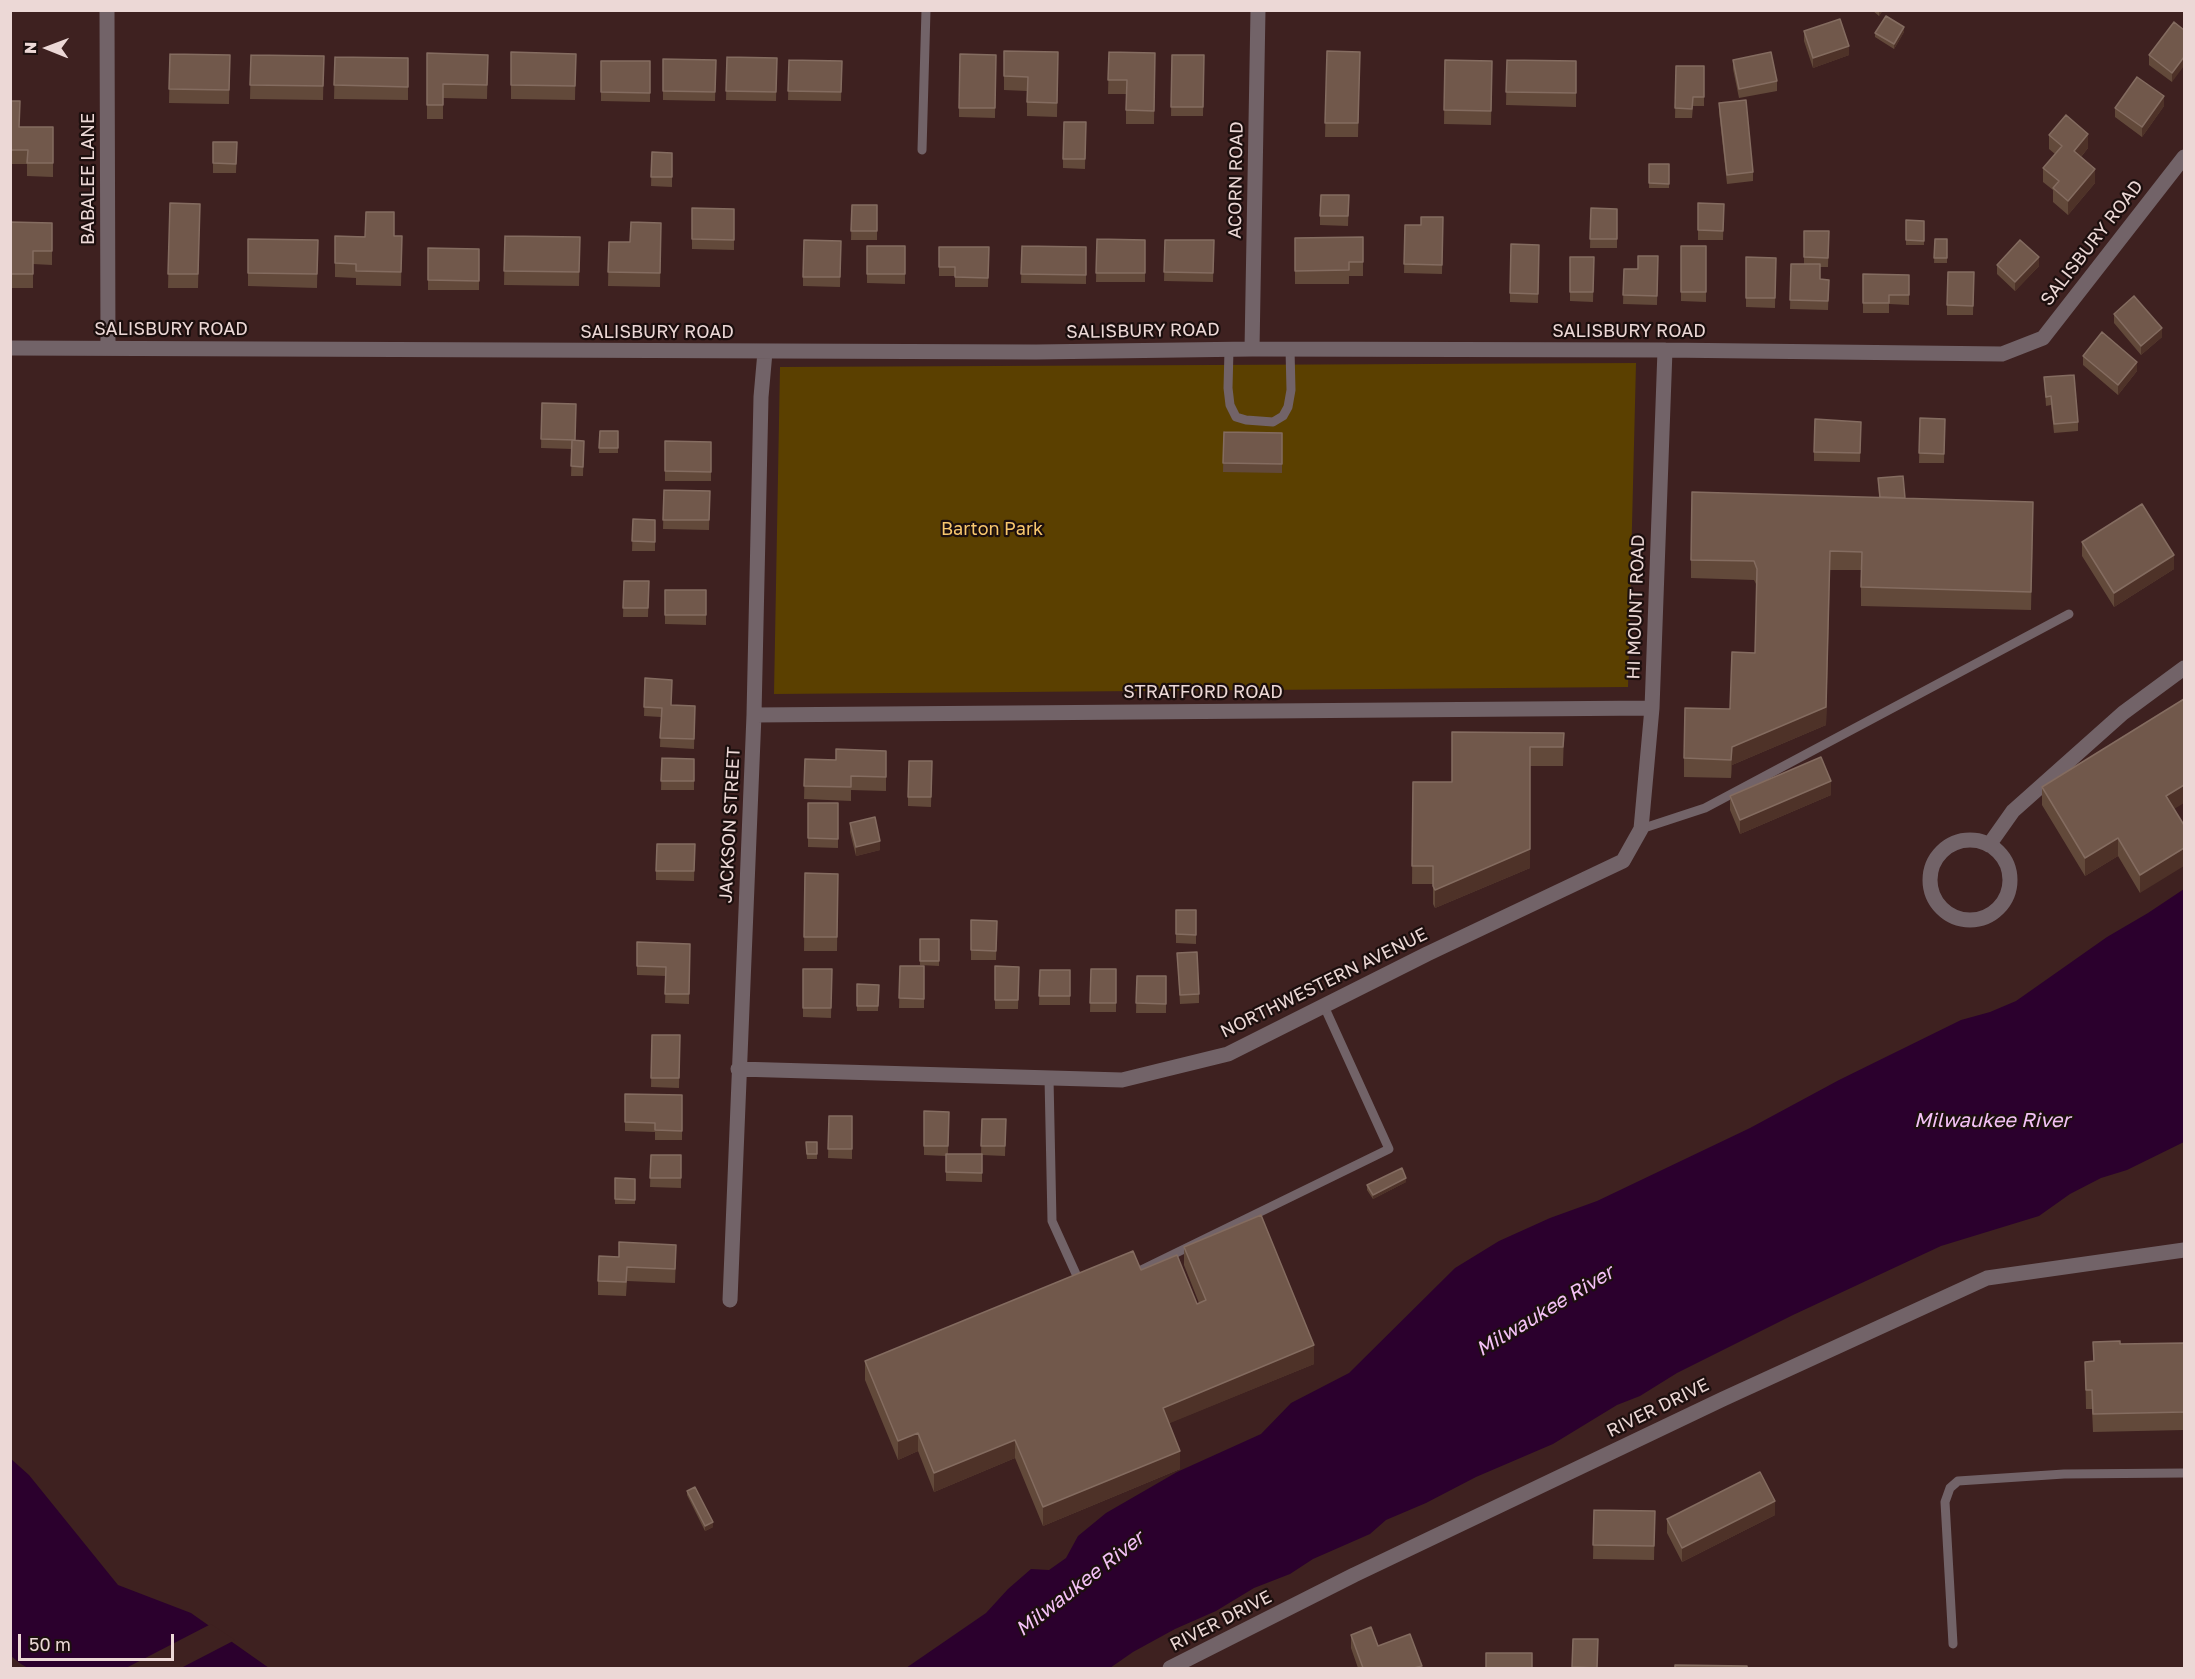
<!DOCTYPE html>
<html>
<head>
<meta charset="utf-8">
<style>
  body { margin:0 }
  #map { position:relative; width:2195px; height:1679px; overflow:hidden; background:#3e2120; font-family:"Golos Text",sans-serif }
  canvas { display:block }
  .frame { position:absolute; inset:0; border:12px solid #ecd8d6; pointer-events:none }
  .north { position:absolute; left:18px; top:18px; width:60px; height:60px; -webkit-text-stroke:4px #1c0f0e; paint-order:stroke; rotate:271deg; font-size:16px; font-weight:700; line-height:24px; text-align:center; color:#ecd8d6 }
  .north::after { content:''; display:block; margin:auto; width:21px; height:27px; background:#ecd8d6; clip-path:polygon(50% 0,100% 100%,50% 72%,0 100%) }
  .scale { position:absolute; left:18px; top:1634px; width:156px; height:27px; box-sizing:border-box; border:3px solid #ecd8d6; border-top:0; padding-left:8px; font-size:18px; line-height:21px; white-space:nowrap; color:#ecd8d6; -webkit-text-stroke:4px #1c0f0e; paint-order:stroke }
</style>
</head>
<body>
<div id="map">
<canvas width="2195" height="1679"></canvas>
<div class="frame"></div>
<div class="north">N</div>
<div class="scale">50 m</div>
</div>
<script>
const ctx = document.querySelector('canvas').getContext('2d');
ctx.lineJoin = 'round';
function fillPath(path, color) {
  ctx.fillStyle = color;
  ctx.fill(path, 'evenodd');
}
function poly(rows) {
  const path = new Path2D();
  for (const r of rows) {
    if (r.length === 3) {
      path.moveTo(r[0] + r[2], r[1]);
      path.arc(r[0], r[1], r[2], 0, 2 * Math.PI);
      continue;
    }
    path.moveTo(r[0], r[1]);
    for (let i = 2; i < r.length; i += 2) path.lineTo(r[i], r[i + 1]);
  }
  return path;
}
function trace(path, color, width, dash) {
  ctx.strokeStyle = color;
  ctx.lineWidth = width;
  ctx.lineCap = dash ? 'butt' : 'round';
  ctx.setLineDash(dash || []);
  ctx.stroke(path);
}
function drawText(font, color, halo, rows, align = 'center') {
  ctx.font = font + ' "Golos Text",sans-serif';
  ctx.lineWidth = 4.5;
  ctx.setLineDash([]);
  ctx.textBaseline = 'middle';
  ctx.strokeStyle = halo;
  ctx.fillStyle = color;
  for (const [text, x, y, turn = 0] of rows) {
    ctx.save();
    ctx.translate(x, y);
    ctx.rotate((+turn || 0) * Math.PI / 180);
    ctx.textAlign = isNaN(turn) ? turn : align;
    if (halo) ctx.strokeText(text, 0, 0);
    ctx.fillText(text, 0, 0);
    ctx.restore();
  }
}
fillPath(poly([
  [1636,363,1628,687,774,694,780,367]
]), '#5b4000');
fillPath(poly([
  [2184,889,2184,1142,2127,1170,2101,1178,2070,1194,2039,1216,1941,1246,1793,1315,1677,1373,1640,1396,1617,1405,1553,1444,1476,1477,1426,1503,1386,1520,1370,1534,1313,1559,1290,1574,1254,1588,1216,1611,1175,1629,1133,1652,1110,1668,906,1668,986,1613,1008,1589,1031,1569,1049,1570,1066,1558,1078,1536,1106,1513,1177,1472,1261,1434,1291,1403,1349,1373,1455,1268,1499,1241,1550,1218,1597,1201,1750,1128,1839,1080,1961,1020,1990,1012,2016,1001,2107,937,2148,913],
  [10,1458,29,1475,118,1585,191,1613,269,1668,28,1668,21,1664,11,1656]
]), '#2b002d');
fillPath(poly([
  [211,1624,235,1640,181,1668,126,1668]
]), '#3e2120');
trace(poly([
  [922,150,926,10],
  [1229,350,1228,388,1230,405,1236,417,1246,420,1273,422,1283,416,1288,407,1291,390,1290,349],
  [1641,829,1705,808,2069,614],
  [1049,1078,1052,1221,1081,1285],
  [1133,1274,1389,1149,1324,1006],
  [1953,1644,1945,1502,1950,1488,1958,1481,2064,1474,2184,1473]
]), '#726368', 9);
trace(poly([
  [107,10,108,348],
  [10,348,1036,352,1252,349,1665,350,2002,354,2043,338,2184,157],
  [1252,349,1258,10],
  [754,715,1652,708],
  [1970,880,40],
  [1989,845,2013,811,2123,713,2184,668],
  [738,1069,1122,1080,1228,1054,1427,954,1623,861,1641,829,1652,708,1665,350],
  [730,1300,754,715,761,397,765,352],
  [1170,1668,1354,1575,1723,1399,1987,1278,2184,1250]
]), '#726368', 15);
fillPath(poly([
  [1872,10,1883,10,1879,16],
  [2184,30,2172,82,2149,65,2149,55],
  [1804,31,1849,55,1813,68,1804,41],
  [1904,32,1894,49,1875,37,1875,33],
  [1004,51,1058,52,1057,117,1027,116,1027,91,1004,90],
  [1327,51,1360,52,1358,137,1325,137],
  [511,52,576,54,575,100,511,99],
  [1109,52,1155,53,1154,124,1126,124,1126,94,1108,94],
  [427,53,488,55,487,99,443,98,443,119,427,119],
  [170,54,230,55,229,104,169,103],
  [251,55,324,56,323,100,250,99],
  [996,55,995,118,959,117,959,108],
  [1172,55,1204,55,1203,116,1171,116],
  [335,57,408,58,408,100,334,99],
  [727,57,777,58,776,101,726,100],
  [663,59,716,60,715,101,663,100],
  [789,60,842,61,841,101,788,100],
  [1445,60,1492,61,1491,125,1444,124],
  [1507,60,1576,61,1576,107,1506,105],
  [1733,60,1777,81,1777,91,1739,98,1733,69],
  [601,61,650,61,650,102,601,101],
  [1676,66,1704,66,1704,106,1693,106,1692,118,1675,118],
  [10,101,19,127,53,127,53,177,27,176,27,164,10,164],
  [1719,103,1753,172,1753,181,1727,184,1719,112],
  [2164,106,2142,137,2115,117,2115,108],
  [1086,122,1085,169,1063,168,1063,159],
  [2049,135,2088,148,2081,157,2095,183,2068,215,2053,202,2053,190,2043,182,2043,168,2055,154,2049,149],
  [213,142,237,142,236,173,213,173],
  [652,152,672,153,672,187,651,186],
  [1649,164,1669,164,1669,188,1649,188],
  [1349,195,1348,226,1320,225,1320,216],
  [170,203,200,204,198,288,168,288],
  [1698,203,1724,204,1723,240,1698,240],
  [852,205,877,205,877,240,851,240],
  [692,208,734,209,734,250,692,249],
  [1591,208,1617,209,1617,248,1590,248],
  [1443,217,1442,274,1404,273,1405,225,1421,225],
  [1906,220,1924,221,1924,245,1906,245],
  [10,222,52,223,52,265,33,264,33,288,10,288],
  [661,223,660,287,608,286,609,242,630,242],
  [1804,231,1829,231,1828,267,1820,267,1820,279,1829,280,1828,310,1790,309,1791,264,1804,264],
  [335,236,402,236,401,286,356,285,356,278,335,277],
  [505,236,580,237,579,286,504,285],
  [1363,237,1363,276,1349,276,1349,284,1295,284,1295,238],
  [248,239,318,240,317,288,248,286],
  [1097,239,1145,240,1145,282,1096,282],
  [1935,239,1947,239,1947,263,1934,263],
  [1165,240,1214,240,1213,282,1164,281],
  [841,241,840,287,803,286,803,277],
  [1539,245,1538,303,1510,302,1510,293],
  [867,246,905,246,905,284,867,283],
  [1022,246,1086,247,1086,284,1021,283],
  [1681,246,1706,246,1706,302,1681,301],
  [989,247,988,287,955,287,955,276,939,276,939,267],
  [428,248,479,249,479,290,428,290],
  [1658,256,1657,305,1623,304,1624,269,1638,269],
  [1570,257,1594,257,1593,302,1570,301],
  [1746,257,1776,258,1775,308,1746,307],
  [1997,265,2039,266,2015,291,1997,274],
  [1974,272,1973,315,1947,315,1947,305],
  [1863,274,1909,275,1909,305,1889,304,1889,313,1863,313],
  [2114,314,2162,337,2141,355,2114,323],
  [2083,356,2137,371,2118,395,2083,365],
  [2044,377,2078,422,2078,431,2054,433,2051,405,2046,406],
  [542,403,575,440,584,441,583,476,571,476,572,449,541,448],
  [1920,418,1945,419,1944,463,1919,463],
  [1861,422,1860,462,1814,461,1814,452],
  [600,431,618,431,618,453,599,453],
  [1224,432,1282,433,1282,473,1223,472],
  [665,441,711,442,711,481,665,481],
  [1878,478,1905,498,2033,520,2031,610,1861,606,1861,570,1830,570,1826,725,1732,765,1731,778,1684,777,1684,758,1730,709,1755,653,1757,586,1754,580,1691,578,1691,560,1879,497],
  [664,490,710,491,709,530,663,529],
  [633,519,655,520,655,551,632,551],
  [2082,542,2174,569,2114,607,2082,556],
  [624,581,649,581,648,617,623,617],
  [665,590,706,590,706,625,665,624],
  [645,678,671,705,695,706,694,749,660,747,661,717,644,716],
  [1564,733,1563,766,1530,766,1530,868,1435,908,1433,904,1433,884,1412,884,1413,782,1452,782],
  [886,751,886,791,851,790,851,801,804,799,805,759,836,760],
  [662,758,694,759,694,790,661,790],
  [932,761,931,807,908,806,908,797],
  [2042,787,2175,809,2140,893,2118,856,2085,876,2042,805],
  [1831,795,1740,834,1730,810,1730,796],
  [808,803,838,803,838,848,808,847],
  [850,823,880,850,856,856,850,832],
  [695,844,694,881,656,880,656,871],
  [805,873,838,874,837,951,804,951],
  [1176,910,1196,910,1196,944,1176,943],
  [971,920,997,921,996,960,971,960],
  [920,939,939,939,939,966,920,965],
  [637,942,690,944,689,1004,665,1003,666,976,637,975],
  [1177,953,1199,994,1199,1003,1180,1004],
  [900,966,924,966,924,1008,899,1008],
  [995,966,1019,967,1018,1009,995,1009],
  [803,969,832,969,831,1018,803,1017],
  [1091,969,1116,969,1116,1012,1090,1012],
  [1040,970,1070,970,1070,1005,1039,1005],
  [1137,976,1166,976,1166,1013,1136,1013],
  [857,984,879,985,878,1011,857,1011],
  [652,1035,680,1035,679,1088,651,1087],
  [625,1094,682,1095,682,1140,655,1140,655,1132,625,1131],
  [924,1111,949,1112,948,1154,981,1154,982,1119,1006,1119,1005,1156,982,1155,982,1182,946,1181,946,1156,924,1155],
  [829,1116,852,1116,852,1159,828,1158],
  [806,1142,817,1142,817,1159,807,1159],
  [651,1155,681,1155,681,1188,650,1187],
  [615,1178,635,1179,635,1204,615,1204],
  [1406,1182,1373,1199,1367,1190,1367,1185],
  [1184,1247,1314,1364,1169,1423,1180,1469,1043,1526,1015,1458,934,1492,918,1451,898,1460,865,1380,865,1361,1141,1270,1197,1304,1199,1303,1184,1265],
  [619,1257,676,1258,675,1283,627,1281,626,1296,598,1295,598,1281],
  [2093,1342,2120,1344,2184,1343,2184,1430,2093,1432,2092,1409,2086,1409,2085,1362,2093,1361],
  [687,1491,713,1527,705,1531,687,1495],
  [1594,1510,1655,1511,1654,1560,1593,1559],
  [1775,1515,1682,1562,1667,1533,1667,1519],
  [1351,1635,1422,1668,1358,1668,1351,1648],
  [1573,1639,1598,1639,1597,1668,1572,1668]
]), '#62493a');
fillPath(poly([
  [1879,10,1883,10,1879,16],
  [1904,27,1904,32,1894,49,1894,44],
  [1849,46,1849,55,1813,68,1813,58],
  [2184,57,2184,66,2172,82,2172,73],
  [2164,96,2164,106,2142,137,2142,127],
  [2088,134,2088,148,2074,165,2074,151],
  [2095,169,2095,183,2068,215,2068,201],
  [2039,257,2039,266,2015,291,2015,282],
  [2162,328,2162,337,2141,355,2141,346],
  [2137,362,2137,371,2118,395,2118,385],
  [1830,551,1826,725,1732,765,1731,778,1732,747],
  [2174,555,2174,569,2114,607,2114,593],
  [1530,747,1530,868,1435,908,1435,890],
  [1831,781,1831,795,1740,834,1740,820],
  [2184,785,2184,803,2166,814,2166,796],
  [2118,838,2118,856,2085,876,2085,858],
  [880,841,880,850,856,856,856,847],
  [2184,848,2184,866,2140,893,2140,875],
  [1406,1178,1406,1182,1373,1199,1373,1195],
  [1314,1345,1314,1364,1163,1426,1163,1408],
  [918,1433,918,1451,898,1460,898,1441],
  [1015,1440,1015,1458,934,1492,934,1473],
  [1180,1451,1180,1469,1043,1526,1043,1507],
  [1775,1501,1775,1515,1682,1562,1682,1548],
  [713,1522,713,1527,705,1531,705,1526]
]), '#4e3228');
const building = poly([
  [1886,16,1904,27,1894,44,1875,33,1886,16],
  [1840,19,1849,46,1813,58,1804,31,1840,19],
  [2174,22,2184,30,2184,57,2172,73,2149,55,2174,22],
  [1004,51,1058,52,1057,103,1027,102,1028,77,1004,76,1004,51],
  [1327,51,1360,52,1358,123,1325,123,1327,51],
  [511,52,576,54,575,86,511,85,511,52],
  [1109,52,1155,53,1154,111,1126,110,1127,80,1108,80,1109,52],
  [1771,52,1777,81,1739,89,1733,60,1771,52],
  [427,53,488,55,487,85,443,84,443,105,427,105,427,53],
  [170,54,230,55,229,90,169,89,170,54],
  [960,54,996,55,995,108,959,108,960,54],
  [251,55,324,56,323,86,250,85,251,55],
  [1172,55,1204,55,1203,107,1171,107,1172,55],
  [335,57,408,58,408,87,334,85,335,57],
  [727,57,777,58,776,92,726,91,727,57],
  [663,59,716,60,715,92,663,91,663,59],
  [789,60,842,61,841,92,788,91,789,60],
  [1445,60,1492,61,1491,111,1444,110,1445,60],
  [1507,60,1576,61,1576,93,1506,92,1507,60],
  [601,61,650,61,650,93,601,92,601,61],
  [1676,66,1704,66,1704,97,1693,97,1692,109,1675,108,1676,66],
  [2137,77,2164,96,2142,127,2115,108,2137,77],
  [1746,100,1753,172,1727,175,1719,103,1746,100],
  [10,101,20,101,19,127,53,127,53,163,27,163,28,150,10,150,10,101],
  [2066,115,2088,134,2074,151,2095,169,2068,201,2053,188,2059,181,2043,168,2062,146,2049,135,2066,115],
  [1064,122,1086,122,1085,159,1063,159,1064,122],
  [213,142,237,142,236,164,213,163,213,142],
  [652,152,672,153,672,177,651,177,652,152],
  [1649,164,1669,164,1669,184,1649,183,1649,164],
  [1321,195,1349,195,1348,216,1320,216,1321,195],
  [170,203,200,204,198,274,168,274,170,203],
  [1698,203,1724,204,1723,231,1698,230,1698,203],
  [852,205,877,205,877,231,851,231,852,205],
  [692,208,734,209,734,240,692,239,692,208],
  [1591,208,1617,209,1617,239,1590,239,1591,208],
  [366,212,394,212,394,236,402,236,401,272,356,271,356,264,335,263,335,236,365,237,366,212],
  [1421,217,1443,217,1442,265,1404,264,1405,225,1421,225,1421,217],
  [1906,220,1924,221,1924,241,1906,240,1906,220],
  [10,222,52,223,52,251,33,251,33,274,10,274,10,222],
  [631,222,661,223,660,273,608,272,609,242,630,242,631,222],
  [1804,231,1829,231,1828,258,1804,257,1804,231],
  [505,236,580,237,579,272,504,271,505,236],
  [1363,237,1363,262,1349,262,1349,270,1295,271,1295,238,1363,237],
  [248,239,318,240,317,274,248,273,248,239],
  [1097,239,1145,240,1145,273,1096,273,1097,239],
  [1935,239,1947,239,1947,258,1934,258,1935,239],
  [804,240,841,241,840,277,803,277,804,240],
  [1165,240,1214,240,1213,273,1164,272,1165,240],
  [2020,240,2039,257,2015,282,1997,265,2020,240],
  [1511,244,1539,245,1538,294,1510,293,1511,244],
  [867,246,905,246,905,274,867,274,867,246],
  [1022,246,1086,247,1086,275,1021,274,1022,246],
  [1681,246,1706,246,1706,292,1681,292,1681,246],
  [939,247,989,247,988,278,955,277,955,267,939,267,939,247],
  [428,248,479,249,479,281,428,280,428,248],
  [1638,256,1658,256,1657,296,1623,295,1624,269,1638,269,1638,256],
  [1570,257,1594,257,1593,292,1570,292,1570,257],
  [1746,257,1776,258,1775,298,1746,298,1746,257],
  [1791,264,1820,264,1820,279,1829,280,1828,301,1790,300,1791,264],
  [1948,272,1974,272,1973,306,1947,305,1948,272],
  [1863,274,1909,275,1909,295,1889,295,1889,303,1863,303,1863,274],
  [2134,296,2162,328,2141,346,2114,314,2134,296],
  [2102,332,2137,362,2118,385,2083,356,2102,332],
  [2074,375,2078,422,2054,424,2051,396,2046,397,2044,377,2074,375],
  [542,403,576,404,575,440,541,439,542,403],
  [1920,418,1945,419,1944,454,1919,453,1920,418],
  [1815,419,1861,422,1860,453,1814,452,1815,419],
  [600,431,618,431,618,448,599,448,600,431],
  [1224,432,1282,433,1282,464,1223,463,1224,432],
  [572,440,584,441,583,467,571,466,572,440],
  [665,441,711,442,711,472,665,471,665,441],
  [1903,476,1905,498,1880,497,1878,478,1903,476],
  [664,490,710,491,709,520,663,520,664,490],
  [1692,492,2033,502,2031,592,1861,587,1862,552,1830,551,1826,707,1732,747,1731,760,1684,758,1685,708,1730,709,1732,652,1755,653,1757,569,1754,561,1691,560,1692,492],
  [2142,504,2174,555,2114,593,2082,542,2142,504],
  [633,519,655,520,655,542,632,541,633,519],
  [624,581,649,581,648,608,623,608,624,581],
  [665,590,706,590,706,615,665,615,665,590],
  [645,678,672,680,671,705,695,706,694,739,660,738,662,708,644,707,645,678],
  [2184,699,2184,785,2166,796,2184,825,2184,848,2140,875,2118,838,2085,858,2042,787,2184,699],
  [1452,732,1564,733,1563,747,1530,747,1530,849,1435,890,1433,886,1433,866,1412,866,1413,782,1452,782,1452,732],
  [836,749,886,751,886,777,851,776,851,787,804,786,805,759,836,760,836,749],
  [1821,757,1831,781,1740,820,1730,796,1821,757],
  [662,758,694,759,694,781,661,781,662,758],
  [909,761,932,761,931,797,908,797,909,761],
  [808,803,838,803,838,839,808,838,808,803],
  [875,817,880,841,856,847,850,823,875,817],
  [657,844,695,844,694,871,656,871,657,844],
  [805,873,838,874,837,937,804,937,805,873],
  [1176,910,1196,910,1196,935,1176,934,1176,910],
  [971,920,997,921,996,951,971,950,971,920],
  [920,939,939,939,939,961,920,961,920,939],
  [637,942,690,944,689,994,665,994,666,967,637,966,637,942],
  [1197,952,1199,994,1180,995,1177,953,1197,952],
  [900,966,924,966,924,999,899,998,900,966],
  [995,966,1019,967,1018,1000,995,1000,995,966],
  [803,969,832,969,831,1008,803,1008,803,969],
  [1091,969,1116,969,1116,1003,1090,1003,1091,969],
  [1040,970,1070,970,1070,996,1039,996,1040,970],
  [1137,976,1166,976,1166,1004,1136,1003,1137,976],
  [857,984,879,985,878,1006,857,1006,857,984],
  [652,1035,680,1035,679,1078,651,1078,652,1035],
  [625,1094,682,1095,682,1131,655,1130,655,1123,625,1122,625,1094],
  [924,1111,949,1112,948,1146,924,1146,924,1111],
  [829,1116,852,1116,852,1149,828,1149,829,1116],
  [982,1119,1006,1119,1005,1146,981,1146,982,1119],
  [806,1142,817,1142,817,1154,807,1154,806,1142],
  [946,1154,982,1154,982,1173,946,1172,946,1154],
  [651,1155,681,1155,681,1178,650,1178,651,1155],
  [1402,1168,1406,1178,1373,1195,1367,1185,1402,1168],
  [615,1178,635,1179,635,1200,615,1199,615,1178],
  [1261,1215,1314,1345,1163,1408,1180,1451,1043,1507,1015,1440,934,1473,918,1433,898,1441,865,1361,1133,1251,1141,1270,1177,1255,1197,1304,1206,1300,1184,1247,1261,1215],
  [619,1242,676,1245,675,1269,627,1267,626,1282,598,1281,599,1256,619,1257,619,1242],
  [2120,1341,2120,1344,2184,1343,2184,1412,2093,1414,2092,1390,2086,1390,2085,1362,2094,1361,2093,1342,2120,1341],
  [1760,1472,1775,1501,1682,1548,1667,1519,1760,1472],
  [695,1487,713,1522,705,1526,687,1491,695,1487],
  [1594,1510,1655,1511,1654,1546,1593,1545,1594,1510],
  [1371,1627,1378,1646,1410,1634,1422,1666,1414,1668,1363,1668,1351,1635,1371,1627],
  [1573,1639,1598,1639,1597,1668,1572,1667,1573,1639],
  [1486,1653,1532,1653,1532,1668,1486,1668,1486,1653],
  [1675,1665,1747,1666,1747,1668,1675,1668,1675,1665]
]);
fillPath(building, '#71584b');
trace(building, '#846c60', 1.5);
drawText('18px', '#ecd8d6', '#1c0f0e', [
  ["BABALEE LANE",88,179,-90],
  ["ACORN ROAD",1236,180,-89],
  ["SALISBURY ROAD",2092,243,-52],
  ["SALISBURY ROAD",171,329],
  ["SALISBURY ROAD",1143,331,-1],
  ["SALISBURY ROAD",1629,331],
  ["SALISBURY ROAD",657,332],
  ["HI MOUNT ROAD",1636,607,-88],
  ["STRATFORD ROAD",1203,692],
  ["JACKSON STREET",730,825,-87],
  ["NORTHWESTERN AVENUE",1324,983,-26],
  ["RIVER DRIVE",1658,1408,-26],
  ["RIVER DRIVE",1221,1621,-27]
]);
drawText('18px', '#f8c76e', '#1c0f0e', [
  ["Barton Park",992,529]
]);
drawText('italic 20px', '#f4c1f6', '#1c0f0e', [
  ["Milwaukee River",1992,1121],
  ["Milwaukee River",1545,1311,-31],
  ["Milwaukee River",1080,1584,-38]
]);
</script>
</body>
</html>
